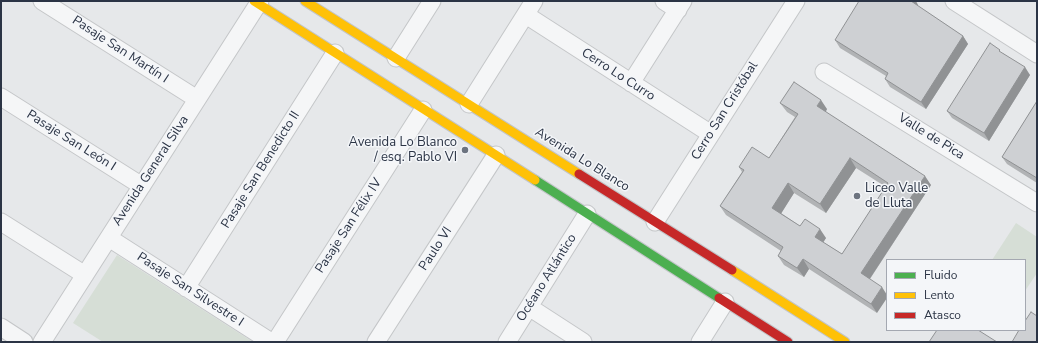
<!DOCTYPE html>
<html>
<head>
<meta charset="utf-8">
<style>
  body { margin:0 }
  #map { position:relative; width:1038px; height:343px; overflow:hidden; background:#e6e8ea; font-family:"Nunito Sans",sans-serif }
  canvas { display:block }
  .frame { position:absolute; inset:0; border:2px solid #2b3445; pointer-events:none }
  .legend { position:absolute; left:886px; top:259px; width:140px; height:72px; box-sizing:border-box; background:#f4f6f9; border:1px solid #a4a8b1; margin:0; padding:5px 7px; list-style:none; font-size:12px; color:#2b3445 }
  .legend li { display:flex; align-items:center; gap:8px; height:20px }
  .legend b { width:20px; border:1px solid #a4a8b1 }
</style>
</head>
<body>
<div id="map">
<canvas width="1038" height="343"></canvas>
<div class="frame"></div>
<ul class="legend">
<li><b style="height:5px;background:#4caf50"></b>Fluido</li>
<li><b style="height:5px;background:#ffc107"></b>Lento</li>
<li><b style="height:5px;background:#c62828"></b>Atasco</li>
</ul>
</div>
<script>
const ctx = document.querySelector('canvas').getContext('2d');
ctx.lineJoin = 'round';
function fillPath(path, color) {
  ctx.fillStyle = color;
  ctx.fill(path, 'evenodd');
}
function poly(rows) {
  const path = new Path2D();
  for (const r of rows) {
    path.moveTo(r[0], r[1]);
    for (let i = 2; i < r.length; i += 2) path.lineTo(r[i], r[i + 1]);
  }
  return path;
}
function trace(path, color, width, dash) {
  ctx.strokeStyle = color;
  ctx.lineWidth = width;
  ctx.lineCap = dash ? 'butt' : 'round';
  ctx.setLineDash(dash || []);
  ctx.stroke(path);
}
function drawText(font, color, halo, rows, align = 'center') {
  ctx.font = font + ' "Nunito Sans",sans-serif';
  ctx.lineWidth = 3;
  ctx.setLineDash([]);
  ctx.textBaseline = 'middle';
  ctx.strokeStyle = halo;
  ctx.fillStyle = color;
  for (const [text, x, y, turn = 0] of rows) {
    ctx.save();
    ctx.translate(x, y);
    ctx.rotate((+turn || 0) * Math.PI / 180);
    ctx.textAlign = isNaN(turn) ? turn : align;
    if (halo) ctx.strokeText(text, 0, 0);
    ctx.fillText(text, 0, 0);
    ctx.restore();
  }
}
fillPath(poly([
  [1016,223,1037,237,1037,273,1025,291,1025,260,992,260],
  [117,255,253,342,103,342,73,323]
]), '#d6ded6');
const street = poly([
  [42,1,197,99],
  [664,1,678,10],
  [954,1,1037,54],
  [526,15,711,134],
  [396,58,432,1],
  [824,72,1037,203],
  [631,83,683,1],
  [1,97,142,186],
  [469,104,534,1],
  [1,222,85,275],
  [655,222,796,1],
  [109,238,271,342],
  [186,288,335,53],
  [529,307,583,342],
  [1,327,24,342],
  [42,342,260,1],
  [275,342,423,110],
  [376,342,496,155],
  [507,342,587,214],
  [700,342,725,302]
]);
const fast = poly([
  [535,180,719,298]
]);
const slow = poly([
  [254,1,535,180],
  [305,1,579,174],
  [732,270,845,342]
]);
const jam = poly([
  [579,174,732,270],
  [719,298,788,342]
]);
trace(street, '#c4c6c8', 19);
trace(fast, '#c2c5c8', 11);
trace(slow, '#c2c5c8', 11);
trace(jam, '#c2c5c8', 11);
trace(street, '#f5f6f7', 17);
trace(fast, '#4caf50', 9);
trace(slow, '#ffc107', 9);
trace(jam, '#c62828', 9);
fillPath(poly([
  [918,5,918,6,963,36,968,44,926,109,890,87,885,79,886,76,840,48,835,40],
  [1003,53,1030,75,989,141,952,118,947,111],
  [1037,101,1037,183,1007,164,1002,157],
  [780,103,827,109,826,112,931,185,870,279,877,313,809,269,804,277,784,265,778,256,781,251,726,215,720,206,742,172,739,167,769,158,795,117,787,112],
  [856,168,886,187,842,254,823,242,826,238,800,226,781,213,794,193,826,213]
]), '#b1b3b5');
fillPath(poly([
  [911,1,916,1,918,5,916,8],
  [963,36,968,44,926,109,921,102],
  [1025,67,1030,75,989,141,984,133],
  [821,100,827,109,823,115,817,106],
  [850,158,856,168,826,213,820,204],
  [925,176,931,185,867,283,861,273],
  [788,183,794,193,779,217,772,208],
  [820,229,826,238,821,246,815,237],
  [803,259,809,269,804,277,797,268],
  [882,287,887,295,887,298,877,313,871,304]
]), '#909294');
const building = poly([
  [859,1,911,1,963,36,921,102,885,79,888,73,835,40,859,1],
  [990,43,1000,50,999,51,1025,67,984,133,947,111,990,43],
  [794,82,821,100,817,106,925,176,861,273,882,287,871,304,803,259,797,268,778,256,783,247,720,206,744,170,739,167,752,147,769,158,798,114,780,103,794,82],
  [850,158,888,183,842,254,815,237,820,229,805,219,800,226,772,208,788,183,820,204,850,158],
  [1037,101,1037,178,1002,157,1037,101],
  [1031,312,1037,316,1037,342,1012,342,1019,330,1025,330,1025,321,1031,312],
  [937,330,978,330,997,342,929,342,937,330]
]);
fillPath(building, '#ced0d3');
trace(building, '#909294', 1);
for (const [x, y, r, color] of [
  [465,150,4,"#6c737f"],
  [857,196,4,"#6c737f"]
]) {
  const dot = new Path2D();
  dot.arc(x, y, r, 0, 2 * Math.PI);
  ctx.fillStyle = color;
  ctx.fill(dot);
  trace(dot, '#f4f6f9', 1.5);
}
drawText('13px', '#2b3445', '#f4f6f9', [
  ["Pasaje San Martín I",120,50,33],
  ["Cerro Lo Curro",618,75,33],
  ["Cerro San Cristóbal",725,111,-58],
  ["Valle de Pica",931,137,32],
  ["Pasaje San León I",71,141,32],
  ["Avenida Lo Blanco",582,160,32],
  ["Pasaje San Benedicto II",261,170,-58],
  ["Avenida General Silva",151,171,-57],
  ["Pasaje San Félix IV",349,226,-57],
  ["Paulo VI",436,249,-57],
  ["Océano Atlántico",547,278,-58],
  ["Pasaje San Silvestre I",190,290,33]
]);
drawText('13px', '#2b3445', '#f4f6f9', [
  ["Avenida Lo Blanco",457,143],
  ["/ esq. Pablo VI",457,158],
  ["Liceo Valle",865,189,"left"],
  ["de Lluta",865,204,"left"]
], 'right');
</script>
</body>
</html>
